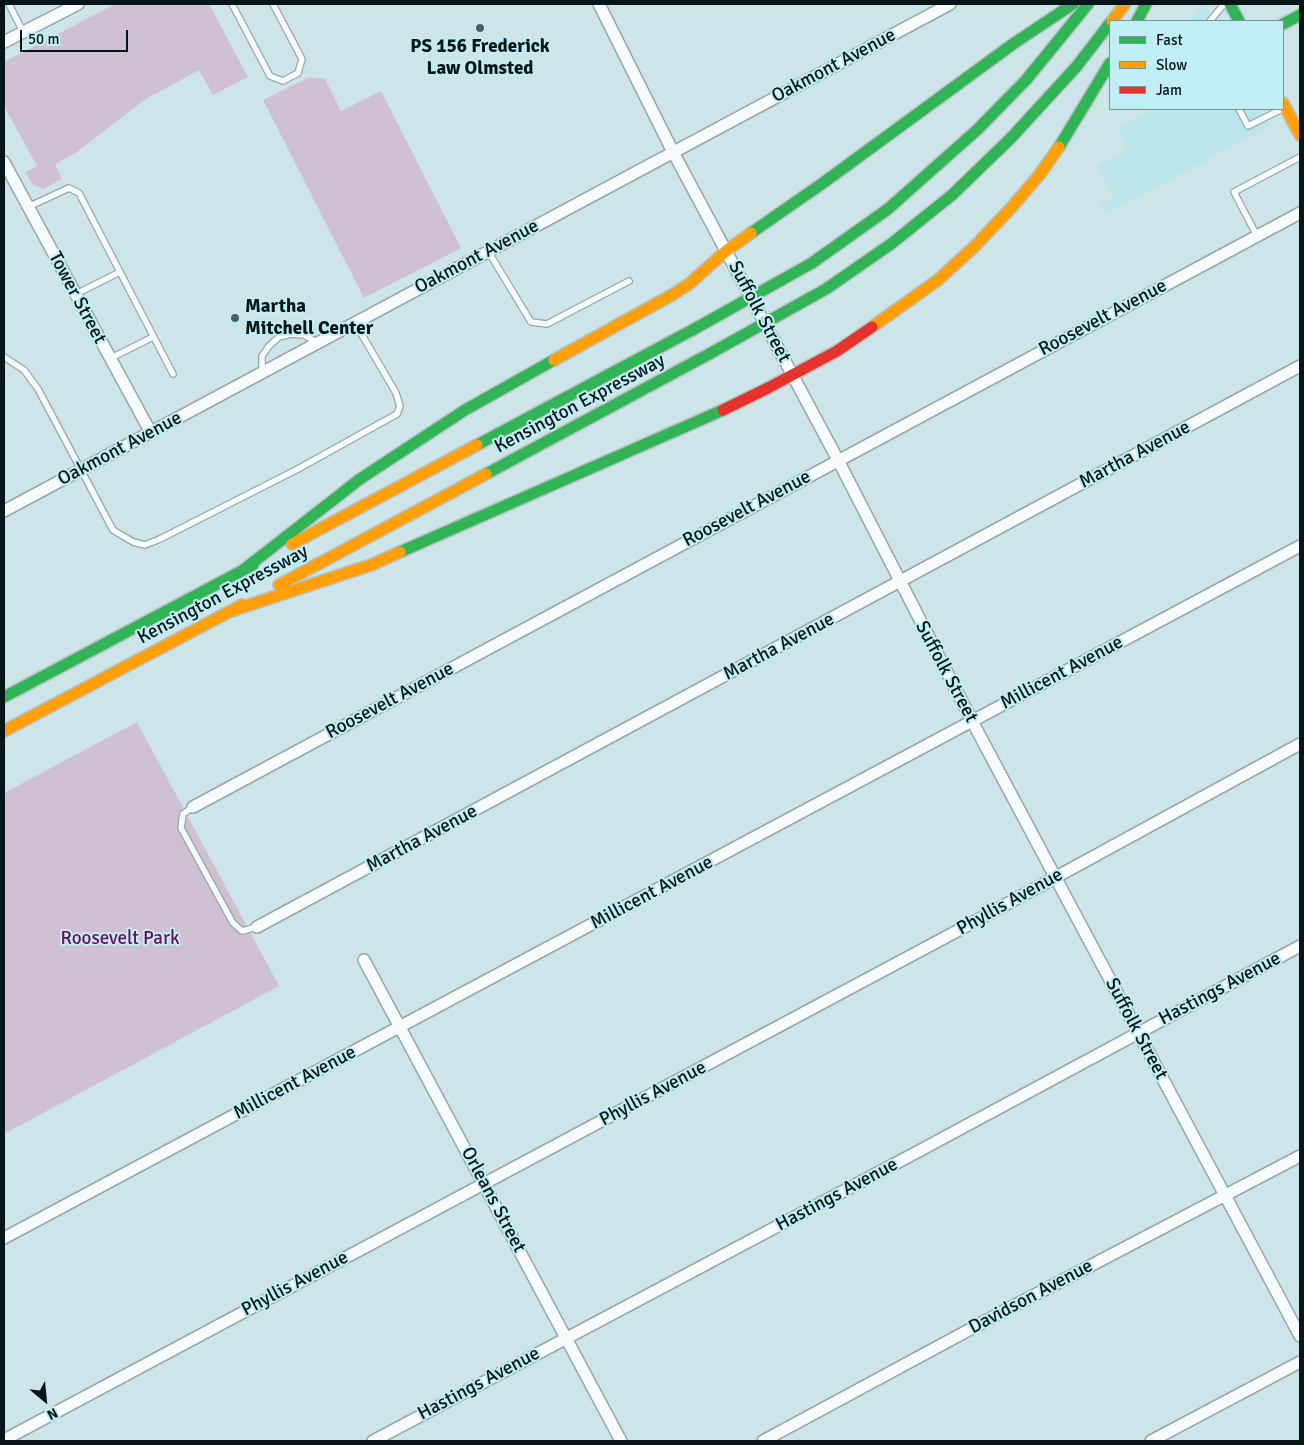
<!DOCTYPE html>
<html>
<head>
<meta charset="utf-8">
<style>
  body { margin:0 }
  #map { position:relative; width:1304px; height:1445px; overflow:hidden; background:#cde5e8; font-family:Signika,sans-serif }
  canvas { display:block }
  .frame { position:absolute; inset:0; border:5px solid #061618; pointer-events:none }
  .legend { position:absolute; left:1109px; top:20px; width:175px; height:90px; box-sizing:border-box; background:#c1edf4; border:1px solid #76979c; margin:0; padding:6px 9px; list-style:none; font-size:15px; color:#061618 }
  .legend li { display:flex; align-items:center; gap:10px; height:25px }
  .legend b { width:25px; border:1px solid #76979c }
  .north { position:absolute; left:20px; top:1375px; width:50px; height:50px; -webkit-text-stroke:4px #c1edf4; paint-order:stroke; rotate:152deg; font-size:14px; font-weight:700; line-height:20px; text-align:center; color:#061618 }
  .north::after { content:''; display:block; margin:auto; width:18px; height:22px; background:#061618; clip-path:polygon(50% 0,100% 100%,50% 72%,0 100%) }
  .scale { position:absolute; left:20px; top:30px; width:108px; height:22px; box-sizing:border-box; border:2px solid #061618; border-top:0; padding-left:6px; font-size:15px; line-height:18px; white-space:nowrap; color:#061618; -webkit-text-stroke:4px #c1edf4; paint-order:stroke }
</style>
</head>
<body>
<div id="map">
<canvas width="1304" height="1445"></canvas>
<div class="frame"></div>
<ul class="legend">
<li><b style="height:6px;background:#30b455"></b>Fast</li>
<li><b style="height:6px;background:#ff9f0a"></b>Slow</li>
<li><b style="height:6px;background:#e5322d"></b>Jam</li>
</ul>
<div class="north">N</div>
<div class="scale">50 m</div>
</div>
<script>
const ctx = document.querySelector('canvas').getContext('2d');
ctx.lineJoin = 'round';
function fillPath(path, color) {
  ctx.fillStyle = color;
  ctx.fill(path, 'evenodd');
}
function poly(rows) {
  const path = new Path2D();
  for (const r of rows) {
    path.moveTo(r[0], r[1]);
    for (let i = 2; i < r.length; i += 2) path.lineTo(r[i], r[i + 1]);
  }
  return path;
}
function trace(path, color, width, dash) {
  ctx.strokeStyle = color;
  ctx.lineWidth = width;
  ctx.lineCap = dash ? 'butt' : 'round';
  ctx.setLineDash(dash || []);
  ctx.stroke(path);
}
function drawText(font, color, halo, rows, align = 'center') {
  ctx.font = font + ' Signika,sans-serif';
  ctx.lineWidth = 4;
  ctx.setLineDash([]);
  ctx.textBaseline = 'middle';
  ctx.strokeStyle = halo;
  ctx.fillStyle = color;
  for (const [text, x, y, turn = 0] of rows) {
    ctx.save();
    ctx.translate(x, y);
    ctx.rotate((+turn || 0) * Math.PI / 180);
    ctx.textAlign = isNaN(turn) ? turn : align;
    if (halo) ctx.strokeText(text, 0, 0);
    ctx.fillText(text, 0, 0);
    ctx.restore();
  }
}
fillPath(poly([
  [1202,4,1205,4,1215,21,1190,21],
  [1148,109,1261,109,1270,126,1105,215,1100,206,1113,197,1098,166,1128,150,1117,127,1149,111]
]), '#bce5eb');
fillPath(poly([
  [115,4,209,4,248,77,213,95,199,70,144,100,77,152,55,164,62,179,43,189,32,184,26,172,37,166,4,106,4,62],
  [309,77,325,79,341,111,381,91,461,248,364,298,263,100],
  [137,722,279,986,4,1134,4,793]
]), '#d0c0d4');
const lane = poly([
  [9,4,23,32],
  [232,4,270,76,283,81,298,73,302,59,273,4],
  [1210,21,1224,4],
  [1239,109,1248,126,1282,109],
  [28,207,69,188,79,193,173,374],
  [1257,236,1234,192,1300,157],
  [488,251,531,322,547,324,629,281],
  [76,294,120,272],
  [4,357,24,370,38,389,113,530,133,542,145,545,160,539,296,470,397,414,400,406,396,393,355,323],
  [111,358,153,337],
  [262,372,262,356,269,346,279,337,291,334,304,335,318,343],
  [193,807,183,814,181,828,233,923,242,931,257,927]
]);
const street = poly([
  [599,4,673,152,838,460,972,721,1300,1336],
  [4,42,78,4],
  [4,162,151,433],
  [4,511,950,4],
  [193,807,1300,213],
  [257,927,1300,366],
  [364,960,621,1441],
  [4,1238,1300,546],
  [4,1440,959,930,1300,744],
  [373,1441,919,1151,1300,946],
  [763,1441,1004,1311,1300,1156],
  [1151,1441,1300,1362]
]);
const fast = poly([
  [1230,4,1239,21],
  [1137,21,1146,4],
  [1283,24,1300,15],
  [1059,147,1110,63],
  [751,233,823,183,1013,44,1073,4],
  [812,263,888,209,977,130,1026,80,1088,4],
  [826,289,891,244,952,195,1011,138,1077,66,1110,23],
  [477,445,698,327],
  [486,474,711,353],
  [400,552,723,410],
  [242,571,360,479,465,410,554,360],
  [4,697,253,565]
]);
const slow = poly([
  [1112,21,1125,4],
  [1283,103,1300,135],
  [872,327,938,280,975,246,1012,207,1040,174,1059,147],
  [554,360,672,295,689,284,726,251,751,233],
  [292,544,477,445],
  [279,585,486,474],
  [231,611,371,565,400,552],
  [4,731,242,605]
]);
const jam = poly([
  [723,410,768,388,837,351,872,327]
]);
trace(lane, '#94a7aa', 8);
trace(street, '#94a7aa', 14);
trace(fast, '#b6c2c4', 14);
trace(slow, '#b6c2c4', 14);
trace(jam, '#b6c2c4', 14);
trace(lane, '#f8fbfc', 5.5);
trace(street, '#f8fbfc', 11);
trace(fast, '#30b455', 11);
trace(slow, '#ff9f0a', 11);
trace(jam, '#e5322d', 11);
const fastBridge = poly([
  [698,327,812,263],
  [711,353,826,289]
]);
trace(fastBridge, '#b6c2c4', 14, []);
trace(fastBridge, '#30b455', 11);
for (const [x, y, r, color] of [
  [480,28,5,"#4c5e61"],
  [235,318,5,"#4c5e61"]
]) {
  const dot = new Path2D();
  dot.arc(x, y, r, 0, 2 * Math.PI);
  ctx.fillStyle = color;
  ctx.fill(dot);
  trace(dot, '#c1edf4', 2);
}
drawText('bold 19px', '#061618', '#c1edf4', [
  ["PS 156 Frederick",480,47],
  ["Law Olmsted",480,69],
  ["Martha",245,307,"left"],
  ["Mitchell Center",245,329,"left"]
]);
drawText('19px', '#061618', '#c1edf4', [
  ["Oakmont Avenue",834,66,-28],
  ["Oakmont Avenue",477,257,-28],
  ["Tower Street",77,298,62],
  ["Suffolk Street",759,312,62],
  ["Roosevelt Avenue",1103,318,-28],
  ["Kensington Expressway",580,404,-28],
  ["Oakmont Avenue",120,449,-28],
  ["Martha Avenue",1135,455,-28],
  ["Roosevelt Avenue",747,509,-28],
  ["Kensington Expressway",223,595,-28],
  ["Martha Avenue",779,647,-28],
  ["Suffolk Street",946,672,62],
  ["Millicent Avenue",1062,673,-28],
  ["Roosevelt Avenue",390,701,-28],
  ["Martha Avenue",422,839,-28],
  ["Millicent Avenue",652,893,-28],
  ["Phyllis Avenue",1010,902,-29],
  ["Hastings Avenue",1220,989,-28],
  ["Suffolk Street",1136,1029,62],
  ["Millicent Avenue",295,1083,-28],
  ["Phyllis Avenue",653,1094,-28],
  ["Hastings Avenue",837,1195,-28],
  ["Orleans Street",493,1200,62],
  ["Phyllis Avenue",295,1284,-28],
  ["Davidson Avenue",1031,1297,-28],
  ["Hastings Avenue",479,1384,-28]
]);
drawText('19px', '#6c0a5a', '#c1edf4', [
  ["Roosevelt Park",120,939]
]);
</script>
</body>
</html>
